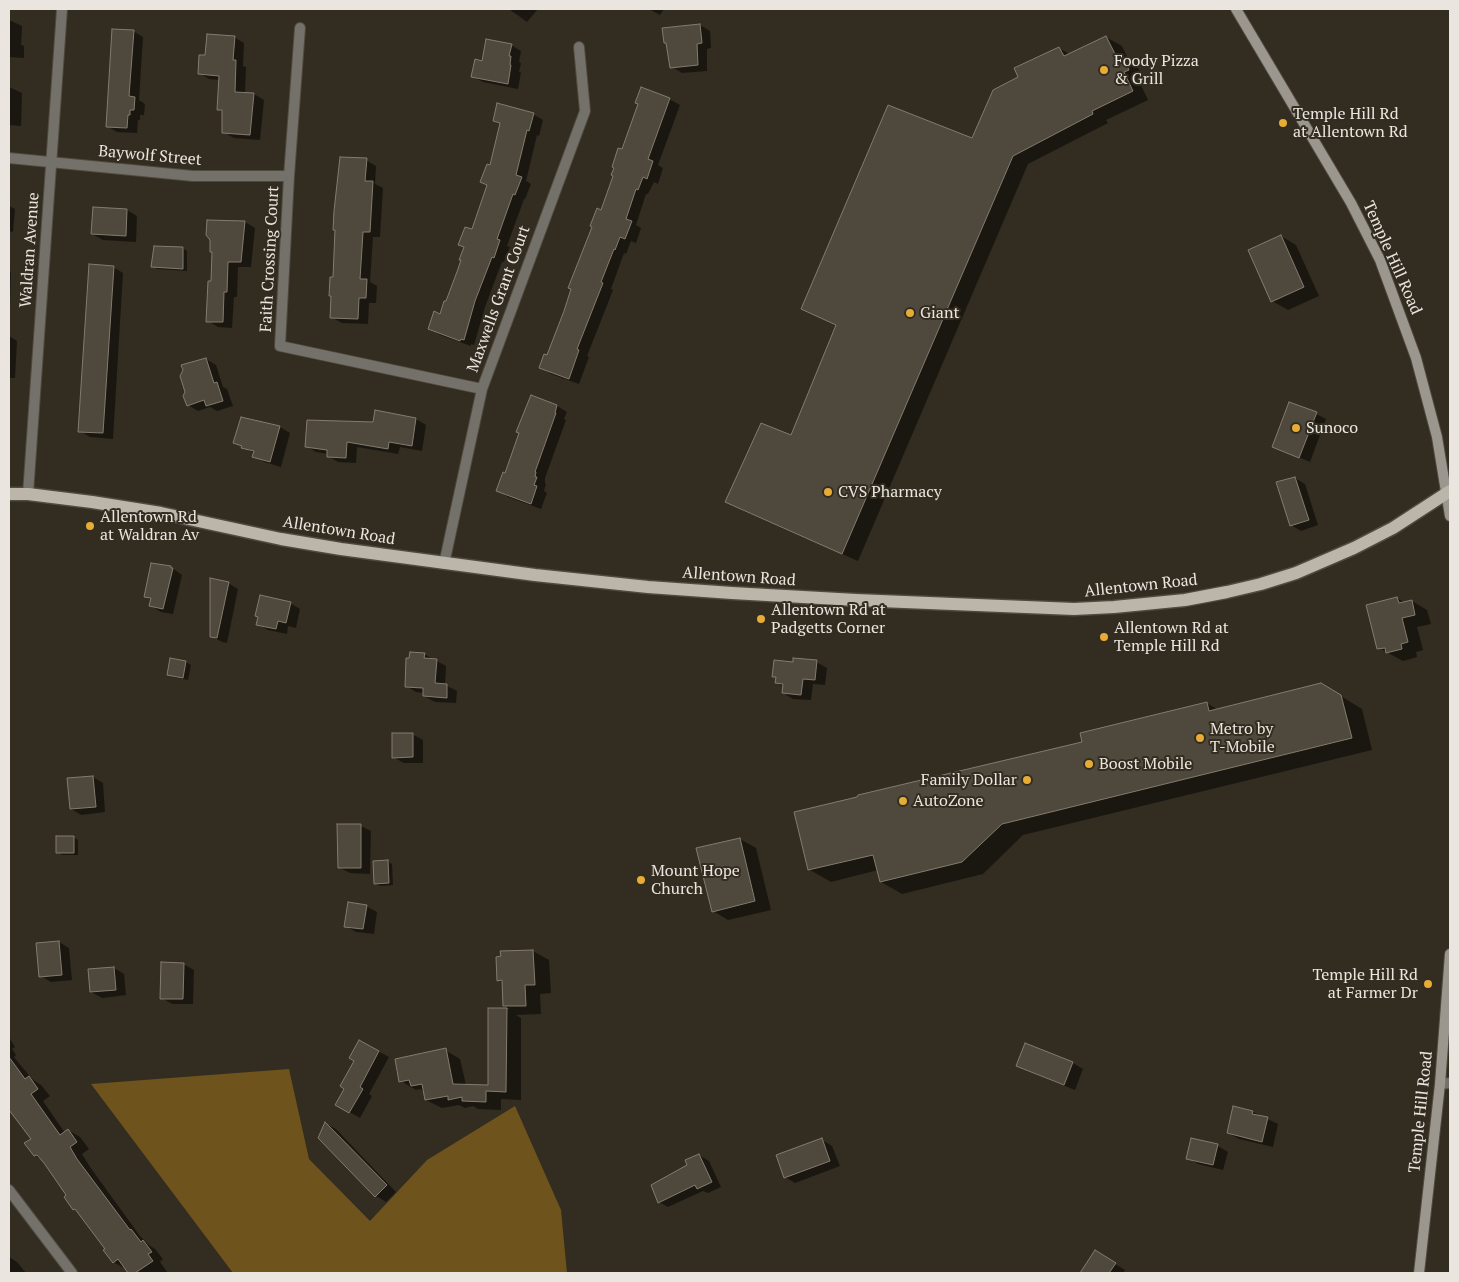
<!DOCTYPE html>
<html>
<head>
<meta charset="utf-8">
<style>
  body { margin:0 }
  #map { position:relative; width:1459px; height:1282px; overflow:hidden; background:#322c21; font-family:"PT Serif",serif }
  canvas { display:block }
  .frame { position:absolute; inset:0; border:10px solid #eae6df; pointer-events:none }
</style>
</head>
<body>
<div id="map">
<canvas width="1459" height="1282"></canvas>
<div class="frame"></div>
</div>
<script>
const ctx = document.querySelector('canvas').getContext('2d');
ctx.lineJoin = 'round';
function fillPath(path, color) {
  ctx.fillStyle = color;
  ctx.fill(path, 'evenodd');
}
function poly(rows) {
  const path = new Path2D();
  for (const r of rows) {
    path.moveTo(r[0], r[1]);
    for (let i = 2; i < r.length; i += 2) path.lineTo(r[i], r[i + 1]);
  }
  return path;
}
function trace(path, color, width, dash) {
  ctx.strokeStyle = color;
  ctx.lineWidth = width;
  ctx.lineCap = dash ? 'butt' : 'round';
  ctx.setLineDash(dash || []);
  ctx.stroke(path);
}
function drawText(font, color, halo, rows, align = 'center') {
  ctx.font = font + ' "PT Serif",serif';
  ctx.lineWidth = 4;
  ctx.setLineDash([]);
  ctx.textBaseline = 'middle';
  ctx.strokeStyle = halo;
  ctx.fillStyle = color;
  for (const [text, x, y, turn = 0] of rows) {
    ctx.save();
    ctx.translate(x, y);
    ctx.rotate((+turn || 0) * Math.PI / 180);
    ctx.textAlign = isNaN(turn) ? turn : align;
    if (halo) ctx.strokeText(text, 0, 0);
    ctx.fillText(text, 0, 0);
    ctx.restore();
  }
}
fillPath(poly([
  [289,1069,309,1159,370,1221,427,1160,515,1106,561,1210,567,1273,233,1273,91,1084]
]), '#6f531c');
fillPath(poly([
  [509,9,538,9,527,22],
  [649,9,664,9,660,15],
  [9,20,22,26,21,45,24,46,24,58,9,57],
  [700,25,710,31,711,48,707,49,707,71,682,73,672,67],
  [133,31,143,37,139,100,145,104,144,115,140,115,140,120,138,120,137,133,117,132,107,126],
  [234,37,244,43,243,66,246,67,245,93,254,94,264,100,260,140,234,138,223,132,223,112,218,109,220,80,209,79,199,73,206,57],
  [1106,37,1122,46,1129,61,1137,66,1144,79,1139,81,1148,100,1106,120,1108,123,1028,164,858,561,742,510,726,501,792,436,837,326,802,308,973,140,1020,77,1059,48,1071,55],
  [511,45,521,51,519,62,521,63,519,72,521,72,518,89,483,82,473,77,483,62],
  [9,87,22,93,21,126,9,125],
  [669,99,680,105,658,165,663,168,658,184,654,182,648,194,646,194,636,225,641,228,636,243,631,241,626,254,624,253,611,289,613,290,587,356,589,357,579,384,551,374,540,368,548,357,622,151],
  [533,114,543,120,539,136,537,135,526,181,531,184,525,199,524,199,507,246,510,247,504,262,502,262,485,307,474,345,471,344,471,346,440,335,430,329,441,315,447,303,489,185,490,167,501,124,495,121],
  [366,160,376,166,375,184,383,188,380,237,373,237,370,282,377,286,376,303,369,303,368,324,342,323,331,317,333,297,330,296],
  [9,206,15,209,13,232,9,231],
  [94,208,127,210,137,216,136,242,103,240,92,234],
  [208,221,245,222,255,228,251,267,238,267,237,297,234,297,232,328,218,327,208,321,213,283,214,252],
  [1281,236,1296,245,1319,296,1288,310,1272,301],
  [183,248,187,251,187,271,157,269,153,266],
  [113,267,123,273,113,439,90,437,80,431],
  [9,271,11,272,10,304,9,304],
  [9,336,17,341,15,378,9,378],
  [206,359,216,365,223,387,227,389,233,406,217,411,210,407,198,411,188,405],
  [532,397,557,406,567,412,564,419,566,420,545,478,545,483,546,484,544,491,547,493,541,509,508,497,498,491,506,475],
  [376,411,416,419,426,425,422,451,400,447,398,454,357,447,356,463,338,462,328,456,328,454,316,452,306,446,374,424],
  [1316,414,1326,419,1310,462,1273,446],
  [263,423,280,427,290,433,281,467,264,462,254,456,254,453,235,443],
  [1295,478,1305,484,1318,525,1301,531,1291,525],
  [152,565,171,567,182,575,173,614,161,612,151,606,152,600,146,596],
  [228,583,238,589,227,643,222,642,211,636],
  [1397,598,1405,603,1412,601,1427,610,1431,624,1417,627,1423,650,1416,652,1417,657,1403,661,1379,648],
  [290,603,300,609,296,628,288,626,287,634,268,630,258,624],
  [424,654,446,666,445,685,457,691,456,703,435,702,424,696,424,693,416,692,406,686],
  [171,659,186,662,191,665,188,680,173,677,169,674],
  [816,662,827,668,825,685,813,684,811,700,793,699,783,693,784,687,777,683,777,678,774,676,794,663],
  [1321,684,1362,709,1372,750,1023,835,983,874,902,894,881,882,878,870,831,882,810,870,796,813,1084,743,1207,703,1218,710],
  [412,734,423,740,423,763,404,763,393,757],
  [93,777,103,783,105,812,81,815,71,809,69,779],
  [361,826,371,831,370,874,350,873,340,868],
  [73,837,78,840,78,855,62,855,57,852],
  [740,839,756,848,771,910,728,920,713,911],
  [387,861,392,864,393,885,380,886,376,884],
  [366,906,377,912,374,934,356,932,345,926],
  [59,942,69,948,72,980,51,982,41,976],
  [533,951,549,960,551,993,540,994,541,1014,516,1015,521,1018,521,1100,501,1099,501,1110,478,1109,473,1106,465,1108,459,1105,442,1108,426,1100,425,1092,420,1089,416,1090,401,1081,445,1050,460,1059,466,1085,489,1086,489,1010,510,1009,504,1006,503,983,498,980],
  [183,964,194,970,193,1004,172,1004,162,998],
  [114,968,124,974,126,995,102,998,91,992],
  [9,1037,15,1047,12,1049,16,1055,14,1057,32,1079,41,1085,50,1096,43,1101,65,1133,68,1130,80,1137,89,1149,82,1154,90,1167,140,1236,149,1245,155,1249,163,1259,160,1262,168,1273,130,1273,126,1269,113,1262,106,1249,78,1211,74,1209,68,1196,43,1160,35,1156,32,1139,13,1113,9,1111],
  [359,1041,389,1057,369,1094,372,1096,360,1118,337,1105,346,1088,355,1061],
  [1026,1045,1073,1063,1083,1069,1075,1090,1028,1071,1018,1065],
  [1234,1108,1253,1112,1278,1124,1273,1147,1239,1139,1228,1133],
  [326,1124,336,1129,396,1192,386,1202,376,1196],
  [822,1140,832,1146,840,1166,795,1183,785,1177],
  [1192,1140,1218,1146,1228,1152,1223,1170,1198,1164,1188,1158],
  [699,1155,709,1161,721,1187,708,1193,703,1191,668,1207,659,1202],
  [1095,1252,1125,1270,1123,1273,1082,1273],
  [9,1257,17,1262,26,1273,9,1273]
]), '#0007');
const building = poly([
  [700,24,702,43,697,44,698,65,670,68,666,43,664,43,662,28,700,24],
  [112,29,134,30,129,96,135,97,134,110,130,110,130,115,128,115,127,128,106,127,112,29],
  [207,34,235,36,233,60,236,60,235,92,254,93,250,135,222,133,222,110,217,110,219,76,198,74,199,55,205,55,207,34],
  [1106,36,1117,58,1122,55,1129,70,1124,72,1133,91,1092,111,1093,114,1013,156,842,554,725,502,761,423,791,435,836,325,801,309,888,105,972,138,993,90,1018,77,1014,68,1059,47,1064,56,1106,36],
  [486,39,512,44,509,56,511,56,510,65,511,65,508,84,471,77,475,59,482,61,486,39],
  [641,87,670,98,648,159,653,161,647,179,643,177,638,190,636,189,626,219,632,221,625,239,620,237,615,250,614,249,601,282,603,283,577,349,579,350,569,379,539,368,544,354,547,355,564,311,571,289,568,288,592,227,590,226,597,208,601,210,613,176,611,175,614,168,612,167,618,148,622,149,638,104,635,103,641,87],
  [497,103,534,113,529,131,527,130,516,175,522,177,515,195,513,194,497,239,500,240,494,258,492,257,475,301,464,340,461,339,460,341,428,329,434,311,440,314,444,301,446,301,458,269,461,260,459,260,464,247,458,245,465,227,472,229,487,185,480,182,487,164,490,165,500,123,493,121,497,103],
  [340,157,367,158,365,181,373,181,370,232,363,232,360,279,367,279,366,298,359,298,358,319,330,318,331,296,329,296,330,277,333,277,335,230,333,230,334,211,340,157],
  [93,207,127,209,126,236,91,234,93,207],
  [207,220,245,221,241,262,228,262,227,292,224,292,223,322,206,322,208,281,211,281,212,252,210,252,210,240,206,235,207,220],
  [1281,235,1304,287,1271,302,1248,250,1281,235],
  [154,246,183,247,183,269,151,267,154,246],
  [89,264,114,266,103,433,78,432,89,264],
  [206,358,214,383,217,382,223,401,206,406,204,400,187,406,183,396,185,392,180,376,183,370,181,365,206,358],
  [531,395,557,405,555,413,556,413,535,472,536,472,535,477,537,477,534,485,537,486,531,504,496,491,503,472,505,473,519,433,516,432,531,395],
  [1289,402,1317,412,1299,458,1272,447,1289,402],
  [375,410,416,418,412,446,389,442,388,449,347,442,346,458,327,457,327,450,305,447,307,420,373,422,375,410],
  [241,417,280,426,270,462,252,457,254,451,241,448,242,446,233,443,241,417],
  [1295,477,1309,520,1290,526,1276,482,1295,477],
  [151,563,171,566,171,568,173,568,163,609,149,606,151,598,144,597,151,563],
  [210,578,229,582,217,638,210,637,210,578],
  [260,595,291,602,286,623,278,621,276,629,256,625,258,617,255,616,260,595],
  [1397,597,1399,603,1412,600,1415,615,1402,618,1408,642,1401,644,1402,649,1386,653,1385,648,1377,649,1366,605,1397,597],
  [410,652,425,653,424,658,437,659,435,683,447,684,447,698,423,696,423,688,405,687,406,658,409,658,410,652],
  [170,658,186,661,183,678,167,675,170,658],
  [793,658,817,660,815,680,803,679,801,695,782,693,783,684,775,683,776,677,772,677,774,660,793,662,793,658],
  [1321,683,1341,695,1352,738,1002,824,962,862,880,882,873,855,808,870,794,812,857,797,858,795,1082,742,1080,733,1207,702,1209,711,1321,683],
  [392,733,413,733,413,757,392,758,392,733],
  [93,776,96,807,70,809,67,778,93,776],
  [337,824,361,824,361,868,338,868,337,824],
  [56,836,74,836,74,853,56,853,56,836],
  [740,838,755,901,712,912,696,848,740,838],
  [388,860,389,883,374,884,373,861,388,860],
  [348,902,367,905,363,929,344,927,348,902],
  [59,941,62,975,39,977,36,943,59,941],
  [533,950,535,985,525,985,526,1006,503,1006,502,980,497,981,496,957,501,956,500,951,533,950],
  [161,962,184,963,183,999,160,999,161,962],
  [114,967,116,990,90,992,88,969,114,967],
  [488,1008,507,1008,506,1092,486,1091,486,1102,462,1101,462,1097,448,1100,448,1096,425,1100,422,1084,411,1086,409,1080,399,1082,395,1059,446,1048,453,1084,488,1085,488,1008],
  [359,1040,379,1051,360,1087,363,1089,349,1113,335,1105,344,1089,340,1086,354,1061,349,1058,359,1040],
  [1025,1043,1073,1062,1064,1085,1016,1066,1025,1043],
  [9,1057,25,1079,29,1076,38,1089,31,1094,60,1135,68,1129,77,1142,70,1147,77,1159,130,1230,131,1229,141,1242,143,1240,152,1252,148,1254,153,1261,135,1273,128,1273,118,1259,113,1263,103,1250,105,1249,75,1209,73,1210,64,1197,66,1195,44,1163,37,1155,34,1156,24,1143,31,1139,9,1110,9,1057],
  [1233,1106,1253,1111,1252,1114,1268,1117,1262,1142,1227,1133,1233,1106],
  [325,1122,387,1185,375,1197,318,1138,325,1122],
  [822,1138,830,1161,784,1178,776,1155,822,1138],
  [1191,1138,1218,1144,1213,1165,1186,1159,1191,1138],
  [699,1154,712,1182,697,1189,695,1185,658,1203,651,1185,687,1165,685,1160,699,1154],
  [1095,1250,1116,1263,1109,1273,1080,1273,1095,1250]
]);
fillPath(building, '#4f493d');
trace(building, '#837b6f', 1);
const street = poly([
  [300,28,289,176,280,346,482,389],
  [9,158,193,176,289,176],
  [28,494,62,9],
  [444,564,482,389,585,111,579,47],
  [1440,1084,1450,1083],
  [9,1190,72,1273]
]);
const secondary = poly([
  [1236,9,1351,203,1380,260,1416,358,1437,437,1450,516],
  [1419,1273,1440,1084,1450,954]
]);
const primary = poly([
  [9,494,28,494,92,502,161,513,281,539,341,549,535,575,648,587,732,593,856,600,1074,609,1114,607,1185,600,1227,592,1261,584,1296,573,1354,548,1393,528,1450,491]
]);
trace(street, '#4f4a3f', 12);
trace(secondary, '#4f4a3f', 12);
trace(primary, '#4f4a3f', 15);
trace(street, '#74716b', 10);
trace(secondary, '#9c978e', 10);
trace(primary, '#bcb5a9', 12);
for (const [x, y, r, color] of [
  [1104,70,5,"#e6ac36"],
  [1283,123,5,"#e6ac36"],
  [910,313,5,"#e6ac36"],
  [1296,428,5,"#e6ac36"],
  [828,492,5,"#e6ac36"],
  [90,526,5,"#e6ac36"],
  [761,619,5,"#e6ac36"],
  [1104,637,5,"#e6ac36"],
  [1200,738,5,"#e6ac36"],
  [1089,764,5,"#e6ac36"],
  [1027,780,5,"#e6ac36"],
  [903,801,5,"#e6ac36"],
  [641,880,5,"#e6ac36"],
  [1428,984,5,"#e6ac36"]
]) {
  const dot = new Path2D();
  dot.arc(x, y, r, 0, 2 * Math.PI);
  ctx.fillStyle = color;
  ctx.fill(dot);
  trace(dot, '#322c21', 2);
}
drawText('16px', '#eae6df', '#322c21', [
  ["Foody Pizza",1114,61],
  ["& Grill",1114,79],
  ["Temple Hill Rd",1293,114],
  ["at Allentown Rd",1293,132],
  ["Giant",920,313],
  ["Sunoco",1306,428],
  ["CVS Pharmacy",838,492],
  ["Allentown Rd",100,517],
  ["at Waldran Av",100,535],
  ["Allentown Rd at",771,610],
  ["Padgetts Corner",771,628],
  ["Allentown Rd at",1114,628],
  ["Temple Hill Rd",1114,646],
  ["Metro by",1210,729],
  ["T-Mobile",1210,747],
  ["Boost Mobile",1099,764],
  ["Family Dollar",1017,780,"right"],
  ["AutoZone",913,801],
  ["Mount Hope",651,871],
  ["Church",651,889],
  ["Temple Hill Rd",1418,975,"right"],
  ["at Farmer Dr",1418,993,"right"]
], 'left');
drawText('16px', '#eae6df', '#322c21', [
  ["Baywolf Street",150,156,5],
  ["Waldran Avenue",30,250,-86],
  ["Temple Hill Road",1392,258,66],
  ["Faith Crossing Court",270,259,-87],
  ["Maxwells Grant Court",499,299,-70],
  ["Allentown Road",339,531,9],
  ["Allentown Road",739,577,4],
  ["Allentown Road",1141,586,-6],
  ["Temple Hill Road",1421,1112,-84]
]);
</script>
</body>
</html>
